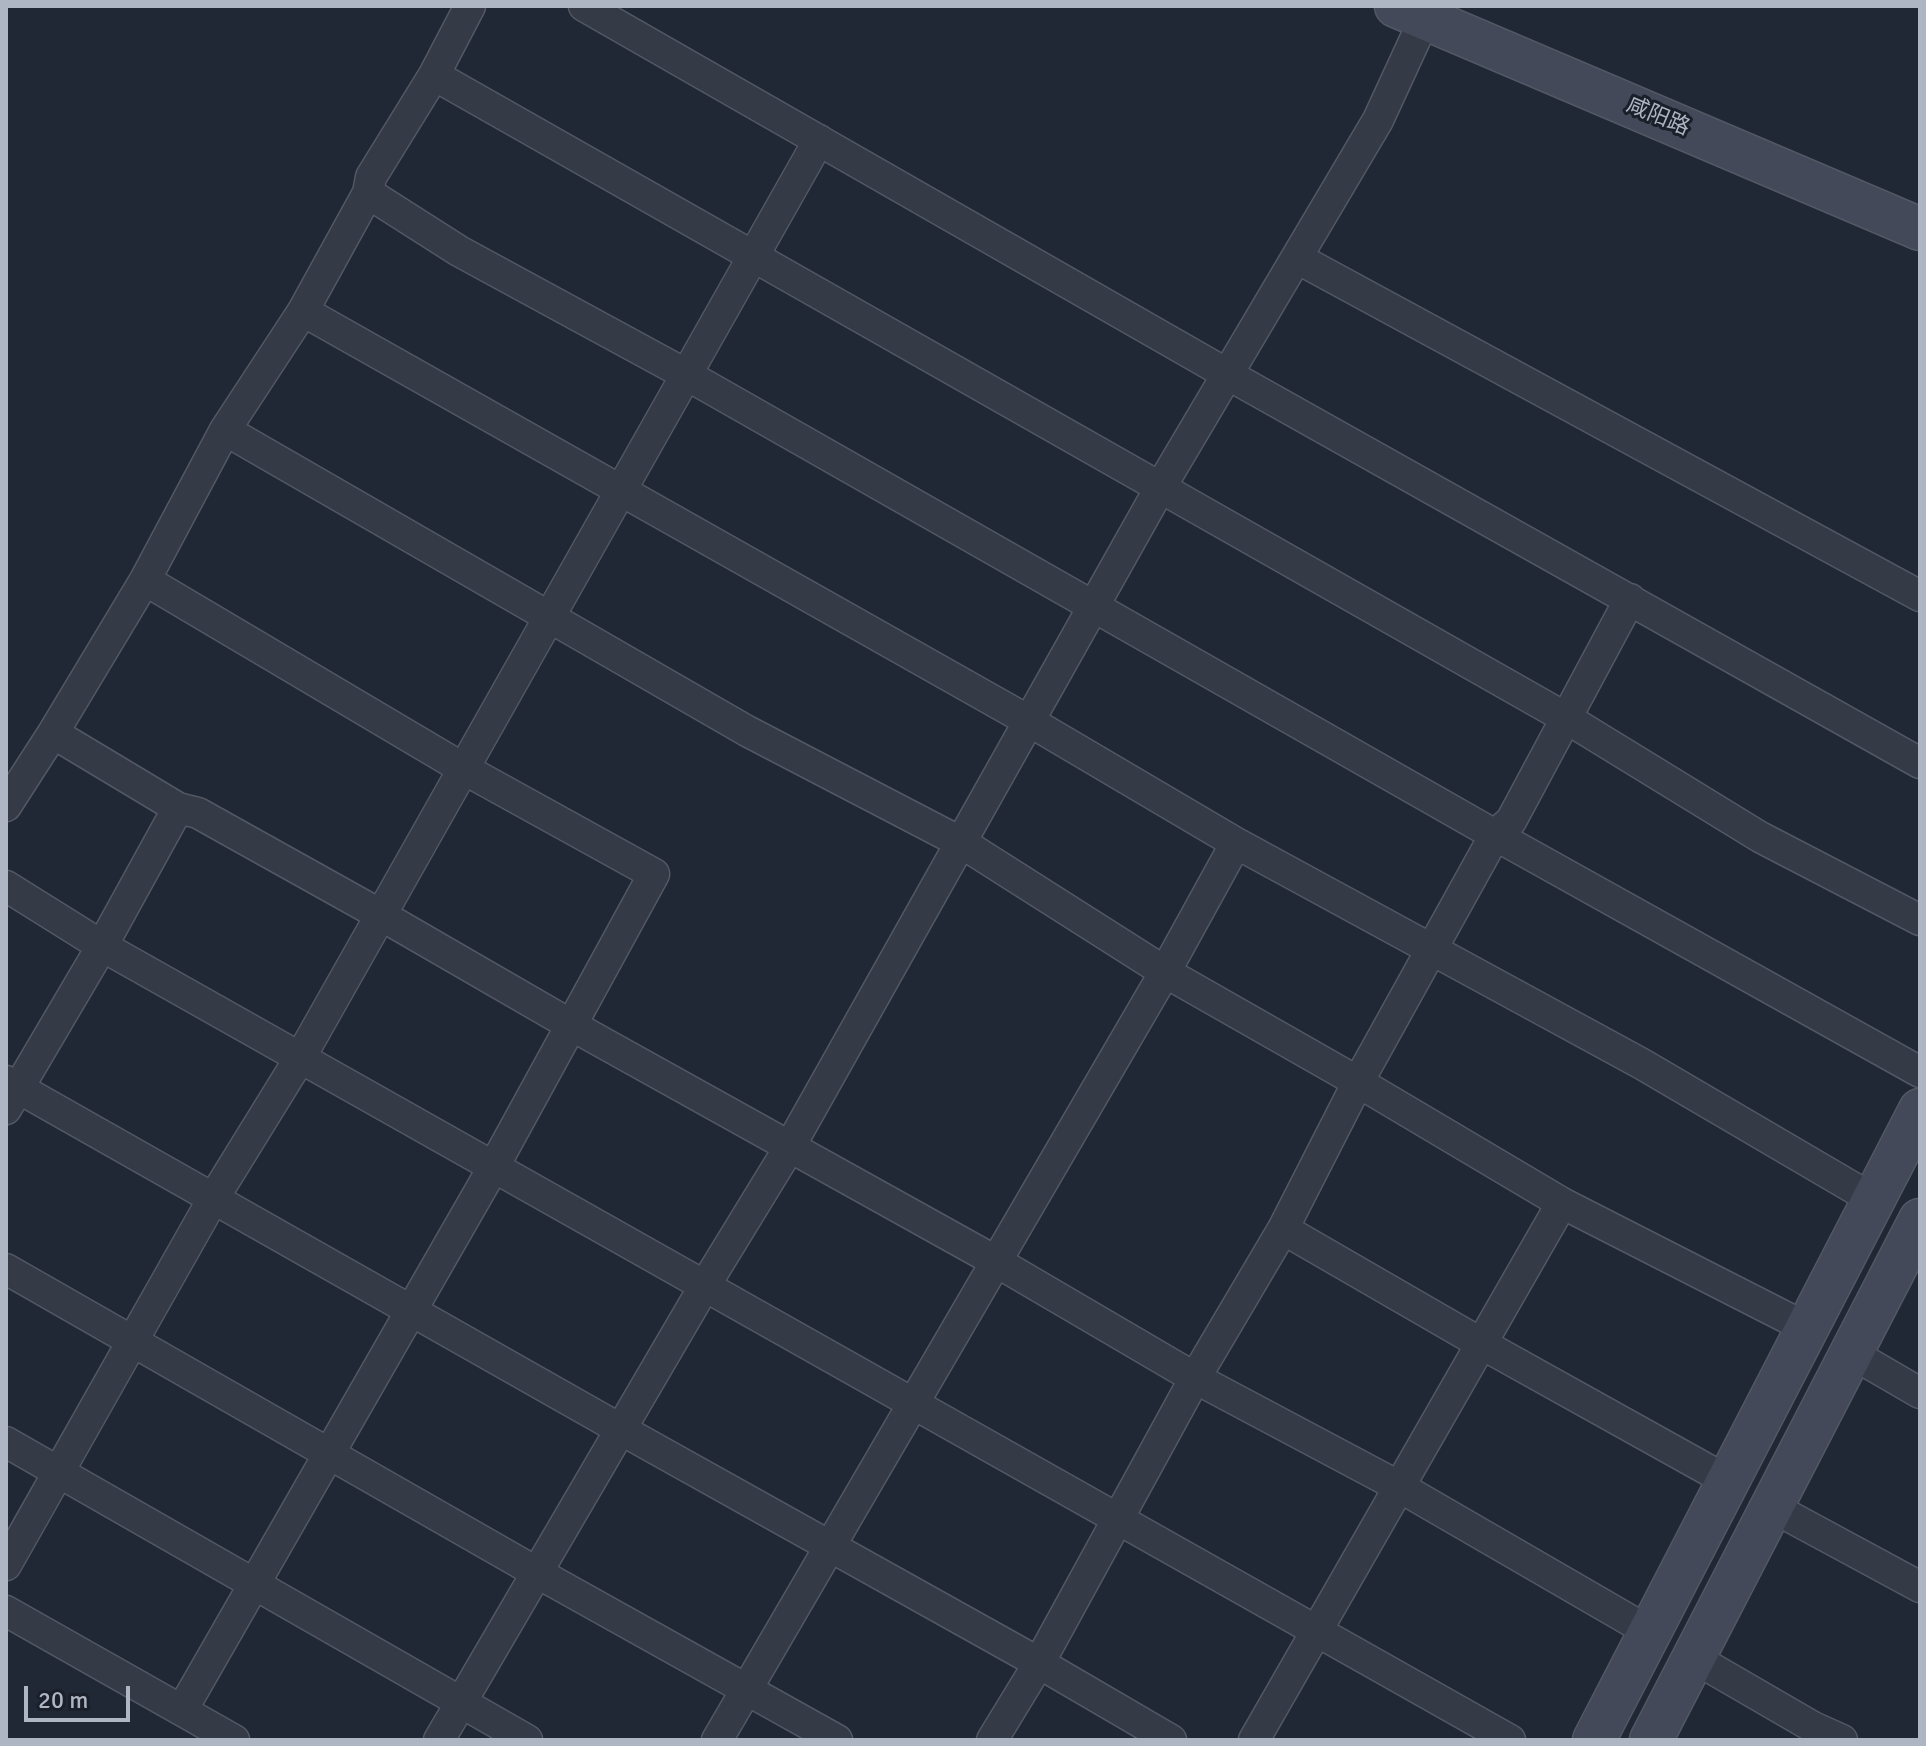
<!DOCTYPE html>
<html>
<head>
<meta charset="utf-8">
<style>
  body { margin:0 }
  #map { position:relative; width:1926px; height:1746px; overflow:hidden; background:#212835; font-family:Signika,sans-serif }
  canvas { display:block }
  .frame { position:absolute; inset:0; border:8px solid #aeb5c3; pointer-events:none }
  .scale { position:absolute; left:24px; top:1686px; width:106px; height:36px; box-sizing:border-box; border:4px solid #aeb5c3; border-top:0; padding-left:10px; font-size:24px; line-height:28px; white-space:nowrap; color:#aeb5c3; -webkit-text-stroke:6px #1a1f2a; paint-order:stroke }
</style>
</head>
<body>
<div id="map">
<canvas width="1926" height="1746"></canvas>
<div class="frame"></div>
<div class="scale">20 m</div>
</div>
<script>
const ctx = document.querySelector('canvas').getContext('2d');
ctx.lineJoin = 'round';
function poly(rows) {
  const path = new Path2D();
  for (const r of rows) {
    path.moveTo(r[0], r[1]);
    for (let i = 2; i < r.length; i += 2) path.lineTo(r[i], r[i + 1]);
  }
  return path;
}
function trace(path, color, width, dash) {
  ctx.strokeStyle = color;
  ctx.lineWidth = width;
  ctx.lineCap = dash ? 'butt' : 'round';
  ctx.setLineDash(dash || []);
  ctx.stroke(path);
}
function drawText(font, color, halo, rows, align = 'center') {
  ctx.font = font + ' Signika,"Noto Sans SC",sans-serif';
  ctx.lineWidth = 6;
  ctx.setLineDash([]);
  ctx.textBaseline = 'middle';
  ctx.strokeStyle = halo;
  ctx.fillStyle = color;
  for (const [text, x, y, turn = 0] of rows) {
    ctx.save();
    ctx.translate(x, y);
    ctx.rotate((+turn || 0) * Math.PI / 180);
    ctx.textAlign = isNaN(turn) ? turn : align;
    if (halo) ctx.strokeText(text, 0, 0);
    ctx.fillText(text, 0, 0);
    ctx.restore();
  }
}
const street = poly([
  [584,6,1227,374,1920,763],
  [434,75,1566,718,1760,837,1920,920],
  [368,193,459,251,687,375,1495,835,1920,1072],
  [1297,258,1920,596],
  [303,311,1029,721,1236,843,1642,1064,1874,1200],
  [225,430,747,731,962,843,1165,972,1358,1082,1562,1203,1807,1328],
  [145,580,464,769,654,874,493,1168,182,1710],
  [53,733,178,808,198,813,379,914,571,1025,997,1262,1195,1378,1398,1486,1650,1632],
  [6,806,53,733,145,580,225,430,303,311,368,193,371,177,434,75,470,6],
  [6,886,102,946,1510,1740],
  [6,1081,620,1429,1039,1663,1171,1740],
  [6,1109,102,946,178,808],
  [1283,1229,1482,1344,1728,1481],
  [6,1269,536,1572,837,1740],
  [1851,1353,1920,1393],
  [6,1442,527,1740],
  [1772,1507,1920,1587],
  [6,1565,213,1199,300,1058,819,140],
  [6,1611,234,1740],
  [1694,1658,1813,1727,1842,1740],
  [439,1740,704,1287,789,1148,1160,488,1378,120,1425,18],
  [717,1740,1165,972,1236,843],
  [992,1740,1039,1663,1195,1378,1283,1229,1358,1082,1495,835,1511,821,1630,599],
  [1254,1740,1562,1203]
]);
const secondary = poly([
  [1396,6,1920,229],
  [1594,1740,1920,1110],
  [1651,1740,1920,1220]
]);
trace(street, '#525864', 33);
trace(secondary, '#525864', 45);
trace(street, '#343a46', 30);
trace(secondary, '#434959', 42);
drawText('22px', '#aeb5c3', '#1a1f2a', [
  ["咸阳路",1658,117,23]
]);
</script>
</body>
</html>
